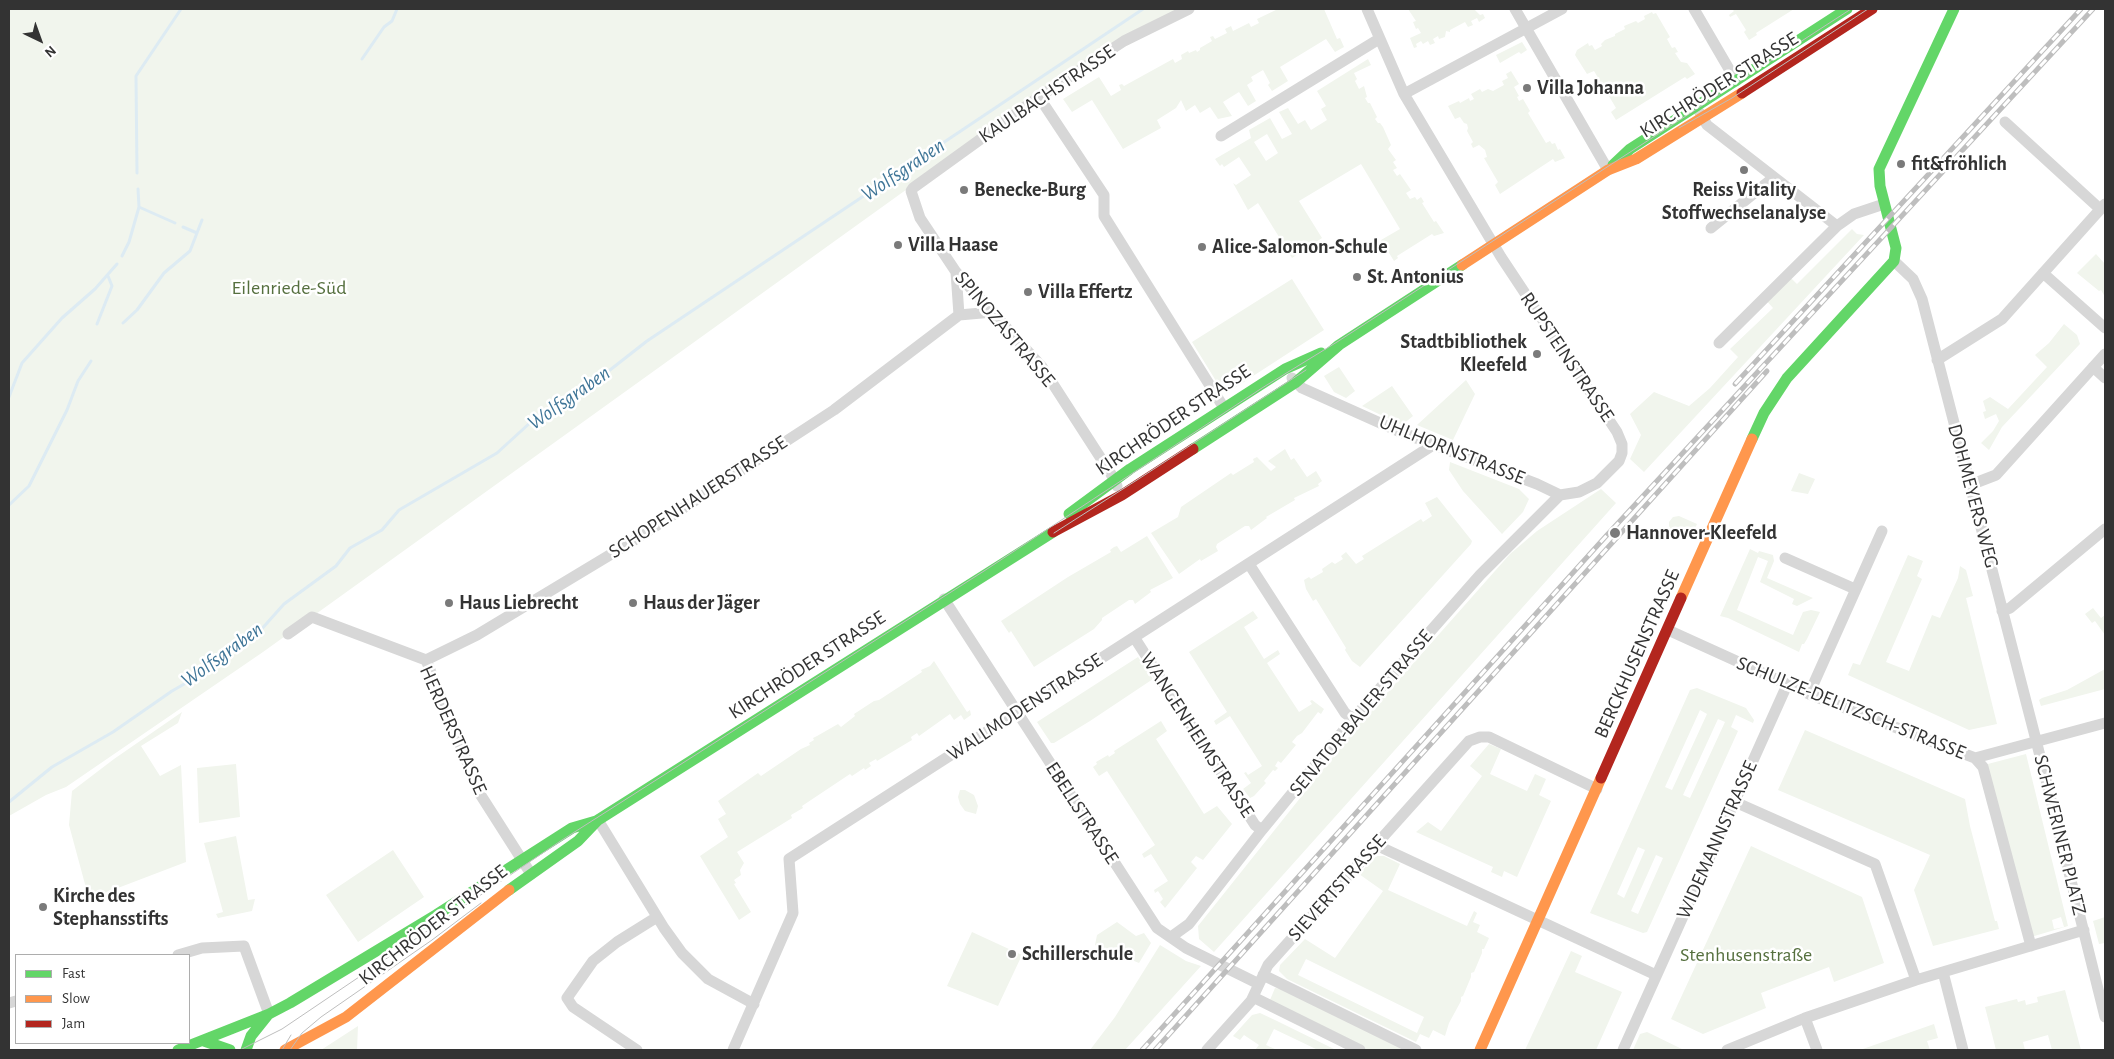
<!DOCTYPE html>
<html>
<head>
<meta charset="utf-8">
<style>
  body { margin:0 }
  #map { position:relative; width:2114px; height:1059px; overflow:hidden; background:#fff; font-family:"Alegreya Sans",sans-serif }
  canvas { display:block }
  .frame { position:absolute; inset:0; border:10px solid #333; pointer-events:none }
  .legend { position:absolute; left:15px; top:954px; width:175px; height:90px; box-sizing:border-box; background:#fff; border:1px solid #adadad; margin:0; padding:6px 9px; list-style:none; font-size:15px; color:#333 }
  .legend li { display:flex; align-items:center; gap:10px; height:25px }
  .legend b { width:25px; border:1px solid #adadad }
  .north { position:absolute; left:15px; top:15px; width:50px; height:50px; -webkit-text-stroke:4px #fff; paint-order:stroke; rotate:138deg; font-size:14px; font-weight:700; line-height:20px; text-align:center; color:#333 }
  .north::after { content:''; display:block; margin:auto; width:18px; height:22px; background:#333; clip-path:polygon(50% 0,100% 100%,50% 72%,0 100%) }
</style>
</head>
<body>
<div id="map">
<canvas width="2114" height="1059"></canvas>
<div class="frame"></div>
<ul class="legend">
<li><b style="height:6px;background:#63d668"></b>Fast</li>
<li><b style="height:6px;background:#ff974d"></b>Slow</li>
<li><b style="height:6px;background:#b3261e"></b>Jam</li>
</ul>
<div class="north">N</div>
</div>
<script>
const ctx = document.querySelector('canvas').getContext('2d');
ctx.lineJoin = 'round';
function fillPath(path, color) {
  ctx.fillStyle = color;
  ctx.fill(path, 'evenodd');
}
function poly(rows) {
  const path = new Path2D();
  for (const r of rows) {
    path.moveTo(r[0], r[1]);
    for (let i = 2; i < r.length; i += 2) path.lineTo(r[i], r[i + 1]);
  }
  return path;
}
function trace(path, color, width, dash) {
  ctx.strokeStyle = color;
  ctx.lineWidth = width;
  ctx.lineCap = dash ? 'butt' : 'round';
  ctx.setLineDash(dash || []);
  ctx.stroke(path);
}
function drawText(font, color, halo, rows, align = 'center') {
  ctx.font = font + ' "Alegreya Sans",sans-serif';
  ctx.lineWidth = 5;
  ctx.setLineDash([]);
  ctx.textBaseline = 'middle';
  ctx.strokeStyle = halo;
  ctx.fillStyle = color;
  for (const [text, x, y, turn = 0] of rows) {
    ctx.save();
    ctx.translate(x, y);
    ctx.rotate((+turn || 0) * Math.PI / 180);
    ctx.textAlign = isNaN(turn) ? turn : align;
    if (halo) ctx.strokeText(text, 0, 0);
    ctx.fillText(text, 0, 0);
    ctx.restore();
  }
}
fillPath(poly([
  [9,9,1189,9,1039,97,903,192,263,652,66,787,46,795,9,816],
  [1278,9,1324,9,1337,39,1340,38,1344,47,1335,52,1326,39,1280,67,1288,81,1272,91,1268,85,1270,83,1263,70,1251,77,1253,81,1247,85,1256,101,1248,106,1239,92,1223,102,1232,116,1218,119,1210,107,1200,113,1195,105,1186,111,1181,100,1176,108,1157,120,1161,128,1123,149,1092,100,1072,112,1063,99,1099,77,1111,96,1121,90,1119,85,1122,84,1124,86,1173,59,1175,63,1182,59,1181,55,1188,51,1189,53,1196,50,1197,52,1200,50,1200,48,1212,41,1210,37,1213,36,1215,39,1227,33,1225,29,1231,26,1233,31,1249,23,1251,27,1259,23,1257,19],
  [1408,9,1474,9,1480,15,1483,14,1485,18,1479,22,1477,18,1471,21,1473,25,1468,27,1465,22,1450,30,1450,32,1446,31,1445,37,1439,39,1438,36,1433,39,1435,43,1430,45,1428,41,1423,44,1421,41,1416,44,1417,47,1414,48,1410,38,1421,33,1418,28,1416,29,1413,22,1416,21],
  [1732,9,1794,9,1756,33,1757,35,1749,40,1744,32,1746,30,1736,14,1730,17,1729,15,1734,11],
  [1652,12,1653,14,1656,13,1670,37,1667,39,1672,48,1675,47,1678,52,1675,53,1681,62,1687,63,1695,74,1687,79,1685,77,1616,120,1611,112,1616,108,1594,71,1587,74,1575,55,1577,50,1588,43,1589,46,1592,45,1595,50,1602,46,1601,44,1605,40,1615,36,1615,34,1625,29,1624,26,1636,21,1638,23,1645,19,1644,16],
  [1522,42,1527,50,1521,54,1519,52,1500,63,1496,55],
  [1368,59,1371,65,1354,73,1357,79,1355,81,1359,89,1364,86,1367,97,1365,98,1368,103,1370,103,1377,117,1375,119,1378,123,1380,123,1383,127,1391,145,1388,149,1396,160,1393,162,1397,168,1393,170,1397,176,1400,174,1411,190,1406,193,1410,199,1415,197,1417,200,1421,197,1424,202,1422,203,1434,222,1436,221,1444,233,1434,236,1432,234,1397,256,1398,258,1394,261,1381,240,1400,229,1361,164,1299,201,1322,238,1292,258,1258,203,1248,210,1233,183,1236,185,1251,175,1239,157,1224,167,1222,164,1220,166,1215,159,1251,138,1249,130,1270,118,1282,139,1292,134,1279,112,1288,108,1298,124,1305,120,1311,130,1327,120,1321,109,1326,106,1317,91],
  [1267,134,1278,153,1266,161,1254,142],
  [1511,71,1519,84,1514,87,1519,96,1517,97,1519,101,1523,99,1530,111,1528,113,1546,143,1550,141,1552,144,1555,143,1558,150,1560,149,1565,158,1555,162,1553,159,1500,194,1495,185,1498,182,1484,158,1487,157,1485,150,1479,145,1473,148,1471,144,1473,142,1467,131,1468,128,1467,124,1464,123,1460,117,1455,119,1448,106,1459,101,1460,103,1469,98,1470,101,1474,99,1471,94,1480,89,1482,92,1488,89,1493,91,1504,85,1502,81,1508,78,1506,74],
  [1852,229,1857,234,1864,235,1644,472,1630,459,1641,435,1630,414,1654,392,1689,406,1710,388,1738,357,1730,349,1773,308,1764,298,1788,275,1797,284],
  [2096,254,2105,264,2105,297,2101,290,2099,291,2077,273],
  [1292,279,1324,330,1230,391,1221,389,1192,342],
  [2064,324,2077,335,2080,344,2002,427,1989,450,1981,443,1993,431,1999,421,1996,414,1985,419,1983,412,1986,411,1983,401,1990,397,2008,409,2047,367,2035,355,2049,343],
  [1339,367,1355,391,1346,398,1334,392,1324,376],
  [1466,380,1475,394,1453,440,1417,425],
  [1392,386,1413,416,1402,425,1362,406],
  [1285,449,1291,460,1294,458,1307,477,1316,471,1322,481,1318,484,1319,486,1294,498,1295,500,1266,517,1267,518,1251,530,1249,526,1245,526,1217,544,1216,547,1218,551,1201,561,1200,559,1179,574,1151,533,1178,517,1181,507,1231,473,1233,475,1254,462,1253,459,1257,457,1271,471,1276,467,1268,461],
  [1450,462,1519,489,1529,499,1523,512,1502,534,1463,491,1449,470],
  [1799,473,1815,479,1808,494,1791,491],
  [1601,489,1616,503,1214,952,1199,939,1198,926,1356,728,1510,554,1537,531],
  [1437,497,1472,541,1471,544,1360,667,1352,661,1345,650,1346,648,1316,599,1313,601,1306,589,1304,580,1309,577,1311,579,1323,572,1322,569,1332,562,1335,564,1343,559,1341,556,1346,552,1356,564,1364,559,1362,556,1421,519,1423,522,1432,516,1425,503],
  [1679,516,1697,524,1690,539,1672,531,1669,526,1669,522,1673,517],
  [1147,536,1173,578,1150,590,1151,592,1135,604,1133,600,1129,600,1102,618,1102,620,1094,629,1034,667,1011,631,1009,633,1001,621,1068,577,1111,552,1110,550,1114,547,1117,546,1121,552],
  [1750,549,1758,553,1759,551,1773,555,1774,561,1767,578,1813,598,1797,606,1792,604,1794,599,1760,582,1768,561,1758,557,1737,610,1793,635,1803,612,1811,610,1820,612,1807,639,1804,644,1802,644,1799,652,1728,618,1720,616],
  [1908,555,1923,561,1917,576,1922,579,1886,662,1909,671,1932,615,1940,618,1958,578,1960,566,1966,570,1973,596,1966,598,1997,724,1969,730,1848,675,1853,663,1860,665],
  [2093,608,2101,618,2105,615,2105,635,2095,621,2092,623,2085,614],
  [1253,611,1258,618,1244,627,1264,659,1278,650,1280,654,1267,663,1299,712,1312,704,1310,701,1312,700,1324,709,1321,714,1318,712,1302,733,1297,736,1292,742,1296,745,1281,763,1278,761,1275,766,1278,768,1275,771,1273,770,1264,781,1266,783,1254,796,1250,798,1243,789,1251,783,1244,773,1246,772,1248,775,1262,766,1230,716,1216,725,1214,721,1227,712,1189,652],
  [1138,657,1153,679,1090,721,1054,743,1051,743,1037,722],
  [934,661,967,712,970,710,971,715,964,720,961,715,954,720,950,714,919,736,917,733,911,737,912,740,877,761,876,759,869,763,871,766,865,770,864,768,852,776,850,774,802,806,803,808,791,815,792,818,737,852,744,863,740,870,741,875,734,880,736,883,734,884,751,912,739,920,700,856,728,837,718,819,726,814,718,801,758,773,761,776,801,749,810,745,809,743,814,740,813,738,817,736,838,724,841,727,855,716,854,714,874,701,879,700,922,672,921,670,930,666],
  [2105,669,2105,689,2041,706,2039,700,2042,698,2067,690],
  [1697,688,1746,708,1754,720,1753,723,1736,715,1731,727,1738,731,1647,932,1643,933,1590,913,1690,690],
  [1700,710,1707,714,1672,790,1665,787],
  [1718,719,1725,722,1690,798,1683,795],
  [1638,847,1645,850,1624,898,1617,894],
  [1656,855,1663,858,1638,914,1631,911],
  [182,712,178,723,141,746,160,776,181,765,186,862,89,899,69,825,72,791,114,759],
  [1161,721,1167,731,1156,739,1204,814,1217,806,1232,824,1203,860,1196,856,1191,862,1197,868,1165,908,1160,902,1163,899,1158,891,1155,893,1154,890,1168,881,1151,854,1144,858,1142,854,1155,845,1107,771,1099,776,1093,767,1097,764,1096,762,1108,755,1109,757,1115,753,1114,751],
  [1805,730,1965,799,1970,826,1995,921,1997,921,1999,929,1933,946,1914,890,1930,855,1778,790],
  [1489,744,1501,749,1490,774,1527,791,1535,774,1546,779,1539,795,1551,801,1517,877,1504,871,1502,877,1491,872,1493,867,1416,832,1428,822,1441,831,1482,776,1470,766],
  [2026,754,2068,926,2031,937,1984,765],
  [2061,917,2064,927,2054,929,2052,920],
  [236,764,240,817,199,823,197,768],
  [960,790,965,790,974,795,978,806,976,814,965,811,960,804,958,797],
  [236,836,248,900,255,899,252,911,218,918,216,914,223,912,204,843],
  [1751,846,1862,897,1884,963,1834,982,1829,967,1761,993,1766,1008,1703,1034,1671,1019],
  [393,850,424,897,358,942,326,895],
  [1376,856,1384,856,1400,864,1388,890,1467,926,1474,911,1477,913,1473,922,1480,925,1477,932,1489,938,1484,949,1482,949,1482,953,1474,972,1471,973,1471,977,1463,996,1461,997,1461,1001,1449,1023,1445,1036,1433,1030,1429,1038,1420,1034,1416,1042,1287,979,1279,971,1280,965,1305,939,1335,958,1383,891,1359,874],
  [1306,959,1424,1017,1417,1033,1298,975],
  [2105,917,2105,943,2099,944,2093,921],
  [1117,922,1136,936,1144,933,1151,943,1139,963,1095,945,1097,935],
  [972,932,1022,955,998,1006,947,986],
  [1160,945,1186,961,1201,966,1125,1050,1090,1050,1115,1017],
  [1571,951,1582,956,1575,972,1622,992,1596,1050,1525,1050],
  [1275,988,1281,989,1409,1050,1368,1050,1274,1005,1270,1000],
  [2065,990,2081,1050,2052,1050,2048,1035,2023,1042,2025,1050,1996,1050,1985,1007,2017,999,2018,1002,2025,1000,2026,1005,2038,1002,2037,997],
  [1260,1013,1277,1021,1336,1050,1318,1050,1274,1029,1266,1045,1277,1050,1255,1050,1259,1045,1244,1035,1240,1040,1233,1036,1252,1015],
  [1934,1024,1938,1038,1927,1041,1930,1050,1860,1050],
  [358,1026,357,1050,321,1050],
  [1647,1032,1684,1050,1633,1050,1640,1034]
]), '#f1f5ed');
trace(poly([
  [362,59,384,27,392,21,397,9],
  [137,173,136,76,181,9],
  [139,207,175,223],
  [183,227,197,233],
  [122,256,129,242,139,207,138,189],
  [123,323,137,310,164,273,190,251,202,220],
  [97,324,112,286,108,276],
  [9,397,22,363,62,318,95,289,117,264],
  [9,505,29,486,67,410,78,381,91,361],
  [9,802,52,767,113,732,172,691,207,671,238,645,259,632,284,604,336,566,350,548,382,530,399,510,497,453,543,411,578,395,647,341,1143,9]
]), '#ddebf3', 3);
trace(poly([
  [1515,9,1608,170],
  [1694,9,1736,81],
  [1404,94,1562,9],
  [1039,97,1104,195,1104,216,1224,408],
  [1700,113,1707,125,1837,226],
  [2005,122,2100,209],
  [1221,136,1379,39],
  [1711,228,1773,178],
  [1894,261,1913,279,1922,299,2036,740,2105,1017],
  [956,272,959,315],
  [2043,273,2105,328],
  [1719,343,1837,226,1854,214,1884,204],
  [1937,360,2002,319,2105,204],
  [2093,367,2105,378],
  [1292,378,1302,388,1398,431,1537,484,1560,495,1579,492,1597,483,1619,461,1622,453,1622,444,1617,432,1501,257,1404,94,1367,9],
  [1970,485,1996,475,2105,354],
  [1117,486,1111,474,1042,367,956,272,920,218,911,191,913,188,1039,97,1124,41,1189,9],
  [1785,558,1855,589],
  [1249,564,1345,713,1353,719],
  [944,599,1157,928,1186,948,1259,984],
  [2002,611,2010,608,2105,529],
  [1668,630,1809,694,1975,758,2105,723],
  [288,634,312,617,426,660,480,794,531,874],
  [1134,637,1255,825,1262,830],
  [426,660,477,635,633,541,834,410,959,315,993,312],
  [1809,694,1882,531],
  [1975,758,1983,767,2031,946],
  [1735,802,1875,864,1916,980],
  [598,820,664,928,682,953,708,979,754,1004],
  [1376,845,1656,975],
  [1171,937,1189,924,1262,830,1353,719,1480,575,1560,495],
  [178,955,202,948,244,946,269,1014],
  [1943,972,1963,1050],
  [1263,975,1416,1050],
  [1253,997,1360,1050],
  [9,1003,16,1001],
  [1805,1018,1817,1050],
  [637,1050,573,1007,567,998,593,961,617,942,657,917],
  [733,1050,793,913,789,859,1433,445],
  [1207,1050,1251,1001,1268,965,1469,741,1480,737,1489,737,1597,789],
  [1623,1050,1787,685],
  [1727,1050,1805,1018,1916,980,2084,930]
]), '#d7d7d7', 11);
trace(poly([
  [1613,165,1630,149,1847,9],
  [1752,439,1764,413,1787,378,1894,261,1896,248,1880,186,1879,169,1954,9],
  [1193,449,1295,383,1339,345,1462,265],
  [1069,514,1130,469,1285,369,1321,353],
  [509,890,578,841,598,820,1053,532],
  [204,1041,230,1050],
  [178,1050,269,1014,290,1003,436,915,572,828,596,821],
  [246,1050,251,1036,267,1016]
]), '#63d668', 11);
trace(poly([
  [1462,265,1608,170,1636,159,1742,93],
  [1681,598,1752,439],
  [285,1050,346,1017,509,890],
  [1480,1050,1601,778]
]), '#ff974d', 11);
trace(poly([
  [1742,93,1872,9],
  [1053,532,1122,495,1193,449],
  [1601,778,1681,598]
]), '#b3261e', 11);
trace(poly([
  [1679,128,1732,98,1868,9],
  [1054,533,1137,480,1306,370],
  [240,1050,282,1029,562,840,984,571,1262,388,1337,342,1851,9],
  [282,1050,291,1035],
  [290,1050,302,1033,321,1017,432,940,481,903]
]), '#bebebe', 1);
const rail = poly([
  [1735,384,2081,9],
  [1142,1050,1607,535,2093,9],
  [1155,1050,1767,371]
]);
trace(rail, '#bebebe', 5);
trace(rail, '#fff', 3, [9]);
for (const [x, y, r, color] of [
  [1527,88,5,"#7a7a7a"],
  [1901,164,5,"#7a7a7a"],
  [1744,170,5,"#7a7a7a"],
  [964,190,5,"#7a7a7a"],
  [898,245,5,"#7a7a7a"],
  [1202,247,5,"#7a7a7a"],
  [1357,277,5,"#7a7a7a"],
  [1028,292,5,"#7a7a7a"],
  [1537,354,5,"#7a7a7a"],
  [1615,533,6,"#7a7a7a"],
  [449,603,5,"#7a7a7a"],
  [633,603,5,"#7a7a7a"],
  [43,907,5,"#7a7a7a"],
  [1012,954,5,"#7a7a7a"]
]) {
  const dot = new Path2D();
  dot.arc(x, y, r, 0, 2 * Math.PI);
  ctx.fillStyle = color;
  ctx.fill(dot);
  trace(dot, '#fff', 2);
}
drawText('20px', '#333', '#fff', [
  ["KIRCHRÖDER STRASSE",1719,85,-32],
  ["KAULBACHSTRASSE",1047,94,-34],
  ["SPINOZASTRASSE",1005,329,50],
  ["RUPSTEINSTRASSE",1567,357,56],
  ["KIRCHRÖDER STRASSE",1173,420,-34],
  ["UHLHORNSTRASSE",1452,450,22],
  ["DOHMEYERS WEG",1973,496,75],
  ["SCHOPENHAUERSTRASSE",698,497,-33],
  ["BERCKHUSENSTRASSE",1637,654,-66],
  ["KIRCHRÖDER STRASSE",807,665,-33],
  ["WALLMODENSTRASSE",1025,707,-33],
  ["SCHULZE-DELITZSCH-STRASSE",1851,708,22],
  ["SENATOR-BAUER-STRASSE",1361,713,-50],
  ["HERDERSTRASSE",453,730,66],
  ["WANGENHEIMSTRASSE",1197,735,57],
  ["EBELLSTRASSE",1082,813,57],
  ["SCHWERINER PLATZ",2060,835,76],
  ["WIDEMANNSTRASSE",1717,840,-66],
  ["SIEVERTSTRASSE",1337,888,-48],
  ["KIRCHRÖDER STRASSE",433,925,-38]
]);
drawText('bold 20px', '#333', '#fff', [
  ["Villa Johanna",1537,88],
  ["fit&fröhlich",1911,164],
  ["Benecke-Burg",974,190],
  ["Reiss Vitality",1744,190,"center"],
  ["Stoffwechselanalyse",1744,213,"center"],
  ["Villa Haase",908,245],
  ["Alice-Salomon-Schule",1212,247],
  ["St. Antonius",1367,277],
  ["Villa Effertz",1038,292],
  ["Stadtbibliothek",1527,342,"right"],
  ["Kleefeld",1527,365,"right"],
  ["Hannover-Kleefeld",1626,533],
  ["Haus Liebrecht",459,603],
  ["Haus der Jäger",643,603],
  ["Kirche des",53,896],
  ["Stephansstifts",53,919],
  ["Schillerschule",1022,954]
], 'left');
drawText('20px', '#56703f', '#fff', [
  ["Eilenriede-Süd",289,288],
  ["Stenhusenstraße",1746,955]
]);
drawText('italic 21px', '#3f7597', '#fff', [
  ["Wolfsgraben",903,170,-34],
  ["Wolfsgraben",569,398,-35],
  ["Wolfsgraben",222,655,-36]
]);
</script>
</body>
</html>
